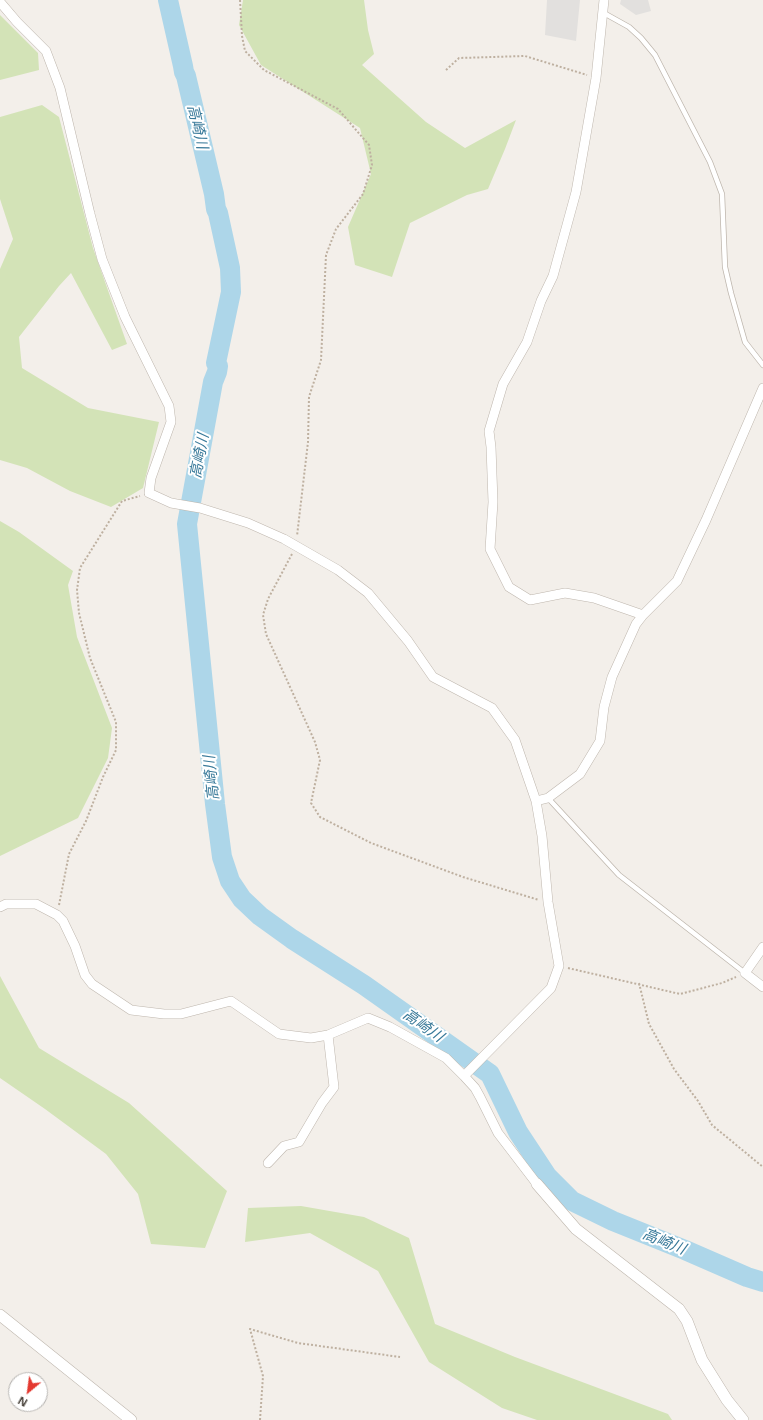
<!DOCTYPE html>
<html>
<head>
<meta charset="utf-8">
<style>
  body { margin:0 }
  #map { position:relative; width:763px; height:1420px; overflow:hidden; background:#f3efea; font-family:"Open Sans",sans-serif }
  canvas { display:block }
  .north { position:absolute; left:8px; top:1372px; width:40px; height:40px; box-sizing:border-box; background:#fff; border:1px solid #b5b3b0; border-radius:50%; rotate:209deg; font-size:11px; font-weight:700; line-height:16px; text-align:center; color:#464039 }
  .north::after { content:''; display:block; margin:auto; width:14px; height:18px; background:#e43930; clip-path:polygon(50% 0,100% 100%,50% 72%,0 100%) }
</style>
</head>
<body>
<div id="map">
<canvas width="763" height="1420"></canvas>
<div class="north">N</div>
</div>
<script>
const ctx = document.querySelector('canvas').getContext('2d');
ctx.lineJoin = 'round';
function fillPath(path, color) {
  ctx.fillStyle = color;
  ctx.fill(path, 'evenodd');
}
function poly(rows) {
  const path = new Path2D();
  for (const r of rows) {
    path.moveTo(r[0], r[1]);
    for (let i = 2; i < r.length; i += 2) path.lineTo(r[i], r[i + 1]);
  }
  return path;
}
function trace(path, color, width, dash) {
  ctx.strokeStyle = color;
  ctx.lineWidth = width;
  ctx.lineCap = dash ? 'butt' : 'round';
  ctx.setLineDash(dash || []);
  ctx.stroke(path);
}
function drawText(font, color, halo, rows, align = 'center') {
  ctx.font = font + ' "Open Sans","Noto Sans JP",sans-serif';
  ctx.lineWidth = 4;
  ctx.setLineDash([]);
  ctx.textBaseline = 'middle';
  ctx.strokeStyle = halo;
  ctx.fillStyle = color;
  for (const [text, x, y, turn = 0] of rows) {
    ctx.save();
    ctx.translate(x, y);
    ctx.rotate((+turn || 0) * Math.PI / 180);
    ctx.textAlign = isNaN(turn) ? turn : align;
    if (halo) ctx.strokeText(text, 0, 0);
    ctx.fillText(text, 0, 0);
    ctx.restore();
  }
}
fillPath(poly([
  [243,0,364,0,368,30,374,54,362,65,426,122,465,148,516,120,505,149,488,189,467,195,410,223,392,277,355,265,348,227,371,174,360,128,261,65,239,25],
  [0,15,38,53,39,70,0,80],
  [42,105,59,117,93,248,127,344,112,350,71,273,59,286,19,337,22,368,88,408,159,422,143,488,111,507,70,491,27,468,0,460,0,269,13,239,0,199,0,117],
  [0,521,19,532,73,571,68,585,77,637,112,728,108,758,78,818,0,856],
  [0,976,39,1048,129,1103,227,1191,205,1248,151,1244,138,1194,106,1154,45,1109,0,1078],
  [301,1206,364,1217,409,1238,435,1324,515,1357,668,1414,672,1420,537,1420,502,1408,429,1362,378,1271,310,1233,245,1242,248,1208]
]), '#d3e3b7');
fillPath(poly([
  [547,0,580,0,576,41,545,35],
  [621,0,648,0,651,11,636,15,620,4]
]), '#e2e0de');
trace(poly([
  [168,0,183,66,184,72,186,76,214,194,216,209,218,213,230,268,231,292,216,363,218,366,217,372,213,382,187,524,215,804,222,857,230,881,242,899,260,916,292,939,364,985,490,1074,518,1132,547,1176,572,1201,613,1221,685,1250,747,1277,763,1282]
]), '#add6e9', 20);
const service = poly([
  [602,12,629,27,641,38,655,55,710,162,722,194,725,267,731,293,745,342,763,365],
  [548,798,619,875,745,973]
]);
const minor = poly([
  [604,0,596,78,576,192,553,276,541,301,527,342,503,384,489,431,491,447,493,502,490,549,509,587,530,600,565,593,594,598,643,615],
  [0,2,17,22,46,51,60,88,90,214,102,259,125,317,169,406,171,422,151,478,149,493,171,503,200,508,248,523,284,539,338,570,368,593,408,641,433,677,492,708,515,740,536,801,542,836,548,902,559,966,551,988,464,1076],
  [536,801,548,798,580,774,600,741,604,707,612,677,636,624,643,615,677,581,706,520,763,388],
  [0,907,6,904,36,904,57,915,63,921,75,946,85,975,92,984,131,1010,164,1014,181,1014,231,1001,279,1034,311,1038,328,1035,368,1018,390,1027,446,1058,464,1076,475,1088,480,1097,498,1133,537,1184],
  [763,947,745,973,763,987],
  [268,1163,284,1146,299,1142,322,1103,334,1087,328,1035]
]);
const tertiary = poly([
  [537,1184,576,1229,679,1309,687,1321,702,1360,727,1400,743,1420],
  [0,1315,131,1420]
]);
trace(service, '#beb6ad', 6);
trace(minor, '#beb6ad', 10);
trace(tertiary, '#beb6ad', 12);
trace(poly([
  [240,0,242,36,245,51,264,70,338,109,369,145,372,165,363,194,336,229,326,255,321,360,309,397,308,442,297,536],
  [446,70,459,58,525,56,587,75],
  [292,554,268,599,263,615,266,634,315,742,320,760,311,803,320,817,371,843,463,877,539,900],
  [59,905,69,854,86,821,103,777,116,750,116,722,90,658,79,613,77,590,80,568,122,501,140,496],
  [568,968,680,994,722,983,736,977],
  [639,983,649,1024,674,1069,698,1101,712,1125,763,1167],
  [260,1420,263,1376,250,1329,298,1343,400,1357]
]), '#beb0a0', 2, [2, 2]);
trace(service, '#fff', 4.5);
trace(minor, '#fff', 9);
trace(tertiary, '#fff', 11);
drawText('italic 15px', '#387999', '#fff', [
  ["高崎川",197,127,77],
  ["高崎川",200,456,-79],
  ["高崎川",212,778,-96],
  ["高崎川",423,1026,35],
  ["高崎川",664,1242,22]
]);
</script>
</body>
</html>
